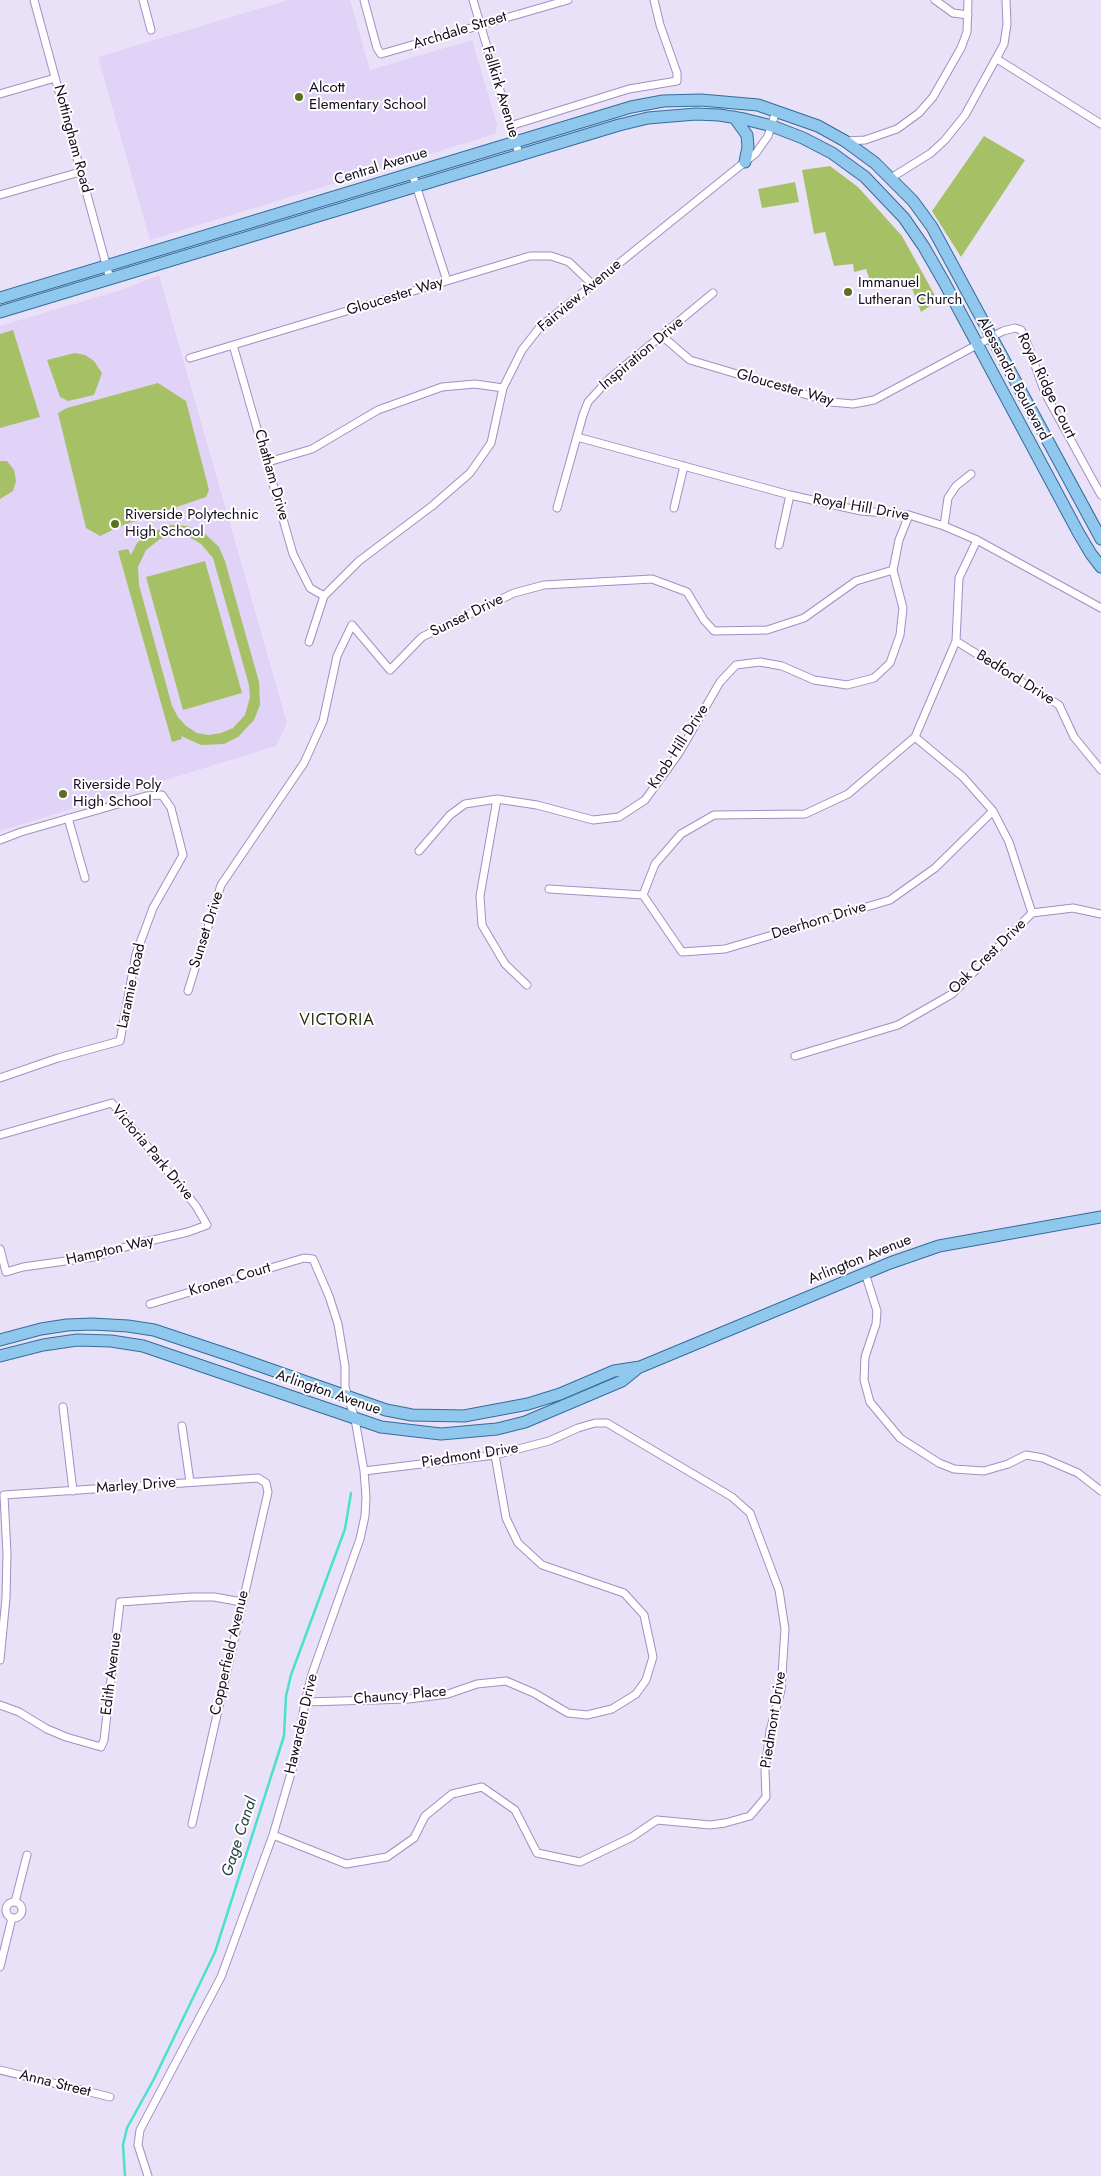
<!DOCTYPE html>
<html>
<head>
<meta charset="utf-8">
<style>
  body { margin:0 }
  canvas { display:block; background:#e9e1f7 }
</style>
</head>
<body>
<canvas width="1101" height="2176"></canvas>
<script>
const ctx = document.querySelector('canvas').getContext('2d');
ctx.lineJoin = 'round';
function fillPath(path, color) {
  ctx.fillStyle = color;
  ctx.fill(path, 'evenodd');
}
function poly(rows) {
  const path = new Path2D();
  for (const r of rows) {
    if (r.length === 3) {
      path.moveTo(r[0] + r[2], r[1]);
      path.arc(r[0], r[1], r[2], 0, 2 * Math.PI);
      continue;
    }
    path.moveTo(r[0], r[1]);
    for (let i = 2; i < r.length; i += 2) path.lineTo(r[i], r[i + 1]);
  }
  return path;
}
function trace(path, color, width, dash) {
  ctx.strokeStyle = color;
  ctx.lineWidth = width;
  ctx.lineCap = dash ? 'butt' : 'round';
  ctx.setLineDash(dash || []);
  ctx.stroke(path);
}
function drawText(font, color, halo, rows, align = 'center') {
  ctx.font = font + ' Jost,sans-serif';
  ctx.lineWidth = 4;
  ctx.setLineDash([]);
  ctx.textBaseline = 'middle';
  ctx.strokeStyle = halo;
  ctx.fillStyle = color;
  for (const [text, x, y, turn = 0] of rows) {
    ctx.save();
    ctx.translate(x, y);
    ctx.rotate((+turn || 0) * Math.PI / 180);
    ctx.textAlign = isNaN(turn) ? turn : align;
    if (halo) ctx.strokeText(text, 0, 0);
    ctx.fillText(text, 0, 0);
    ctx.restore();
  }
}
fillPath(poly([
  [288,0,350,0,370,70,472,40,497,124,495,134,150,240,98,57],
  [159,275,287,723,276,746,0,831,0,326,124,289]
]), '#e1d3f8');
fillPath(poly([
  [984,136,1025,160,961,257,932,211],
  [830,166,858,187,902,236,938,301,921,312,910,283,872,287,866,269,854,272,853,264,834,266,825,232,814,234,802,170],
  [795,182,799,202,762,208,758,189],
  [13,330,40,417,0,428,0,334],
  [75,353,85,355,94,361,102,373,94,395,68,401,60,397,47,360],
  [158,383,186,401,209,490,206,497,121,526,100,536,86,528,58,413,67,408],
  [0,461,7,461,14,470,16,481,13,491,0,499],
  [171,525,187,526,202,531,219,547,225,561,259,682,260,705,254,720,238,737,224,744,201,745,181,736,182,739,172,742,118,551,128,549,131,555,137,543,149,533],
  [178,535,191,538,201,544,213,558,249,685,250,697,245,715,233,728,221,733,209,735,197,733,186,726,178,717,172,706,139,585,138,567,146,550,160,539],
  [205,561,242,693,183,710,146,577]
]), '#a6c165');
trace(poly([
  [125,2176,123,2145,127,2128,154,2079,215,1952,284,1736,286,1696,291,1675,345,1529,351,1493]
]), '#4ce1cd', 2.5);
const street = poly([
  [34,0,110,279],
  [143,0,151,30],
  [364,0,377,48,381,54,568,0],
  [473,0,519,154],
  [935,0,953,13,968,15],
  [997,59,1101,124],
  [0,94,55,78],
  [510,126,629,89,677,81,677,73,660,25,654,0],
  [846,141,865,140,897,129,919,113,933,97,961,48,967,32,968,0],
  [412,173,447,281],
  [891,178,931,153,945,140,965,115,1004,44,1007,24,1006,0],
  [0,195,80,172],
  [662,336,690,360,831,402,853,404,874,400,1003,331,1015,328,1021,330,1024,335,1045,393,1101,495],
  [233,345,293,554,310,588,324,596],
  [190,358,530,256,551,256,569,262,592,284],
  [577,437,790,495,861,511,909,515,944,526,977,540,1101,608],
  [268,462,312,449,378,410,442,387,475,384,503,388],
  [557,508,583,415,588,402,609,379,713,293],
  [674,508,684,466],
  [944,526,948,498,956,486,971,474],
  [779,545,790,495],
  [956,641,1059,705,1074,737,1101,770],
  [309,642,324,596,359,561,432,506,470,473,491,443,503,388,522,350,540,327,756,153,768,136,776,111],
  [915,737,963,777,993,811,1009,842,1032,913],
  [68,818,85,878],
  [0,840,21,832,146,796,162,795,171,808,183,855,153,908,136,954,120,1041,58,1058,0,1078],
  [419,851,450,815,465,804,497,799],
  [549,889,643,895,655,864,681,834,714,815,805,814,848,794,915,737,956,641,959,578,977,540],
  [643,895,682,952,725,949,890,900,935,868,993,811],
  [527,985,505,964,482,925,480,896,497,799,537,805,593,820,619,817,645,800,679,753,720,682,736,665,760,662,782,666,814,680,847,685,874,678,890,663,900,635,903,608,893,570],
  [188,991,221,885,304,763,323,721,337,656,352,625,390,670,422,637,514,593,544,585,652,579,687,592,704,620,714,631,767,630,804,618,856,581,893,570,899,540,909,515],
  [795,1056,898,1025,952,994,1032,913,1073,908,1101,914],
  [0,1135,112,1103,196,1206,207,1225,188,1232,132,1245,94,1257,23,1267,6,1272,0,1249],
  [865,1273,877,1311,876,1324,865,1357,864,1380,870,1402,900,1438,939,1463,954,1469,984,1471,1008,1464,1026,1455,1043,1458,1078,1473,1101,1491],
  [63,1407,73,1491],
  [182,1426,190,1482],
  [0,1660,6,1598,7,1554,4,1495,258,1478,266,1483,268,1492,192,1824],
  [305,1702,409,1699,448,1694,477,1684,506,1681,534,1693,568,1713,587,1715,612,1709,636,1694,646,1680,653,1657,644,1615,624,1593,542,1565,518,1543,506,1518,495,1455],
  [0,1705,19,1712,47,1729,66,1737,101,1747,104,1740,120,1602,191,1597,214,1597,242,1602],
  [273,1835,346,1864,387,1857,414,1838,425,1816,452,1794,482,1787,515,1810,537,1853,580,1862,632,1837,657,1820,710,1825,725,1823,750,1816,766,1797,765,1770,770,1731,781,1690,785,1629,779,1590,750,1513,732,1497,607,1423,595,1423,578,1428,549,1441,495,1455,364,1471],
  [15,1902,27,1855],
  [14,1910,8],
  [0,1967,12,1918],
  [0,2070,110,2097],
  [148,2176,138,2145,140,2130,221,1977,273,1835,296,1756,305,1702,312,1674,360,1539,365,1516,366,1497,364,1471,355,1419,345,1387,345,1366,338,1324,329,1296,313,1259,304,1258,150,1304]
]);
const primary = poly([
  [734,117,747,135,748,147,745,162],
  [0,298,631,107,663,101,701,100,758,105,818,126,845,141,875,163,913,201,932,227,1101,539],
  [0,312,619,125,648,118,696,114,719,115,744,119,772,126,803,138,832,153,865,177,904,218,924,247,944,282,1078,532,1091,554,1101,567],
  [0,1340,41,1329,67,1325,92,1324,128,1326,154,1330,232,1356,386,1410,412,1415,464,1416,528,1404,560,1394,614,1371,640,1367,890,1263,939,1246,1101,1217],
  [0,1356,43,1345,77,1340,111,1341,143,1346,381,1427,441,1434,497,1429,525,1422,622,1381,638,1368]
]);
trace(street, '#a38ec2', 9);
trace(primary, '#346c9d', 13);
trace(street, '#fff', 7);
trace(primary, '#90c7ed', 11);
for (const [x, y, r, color] of [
  [299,97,5,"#5b701f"],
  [848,292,5,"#5b701f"],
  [115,524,5,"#5b701f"],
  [63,794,5,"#5b701f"]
]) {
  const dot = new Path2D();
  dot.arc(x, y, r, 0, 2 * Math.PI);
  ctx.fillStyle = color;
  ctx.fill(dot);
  trace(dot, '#fff', 2);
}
drawText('15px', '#140b1e', '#fff', [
  ["Archdale Street",460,31,-17],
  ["Fallkirk Avenue",500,92,73],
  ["Nottingham Road",72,139,75],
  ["Central Avenue",381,167,-17],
  ["Fairview Avenue",580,296,-40],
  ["Gloucester Way",395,297,-17],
  ["Inspiration Drive",642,354,-40],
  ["Alessandro Boulevard",1013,379,62],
  ["Royal Ridge Court",1046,386,64],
  ["Gloucester Way",785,388,16],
  ["Chatham Drive",271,475,74],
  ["Royal Hill Drive",861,508,10],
  ["Sunset Drive",467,616,-26],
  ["Bedford Drive",1015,678,32],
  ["Knob Hill Drive",679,747,-57],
  ["Deerhorn Drive",819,921,-17],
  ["Sunset Drive",207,930,-72],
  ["Oak Crest Drive",988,957,-44],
  ["Laramie Road",132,986,-78],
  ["Victoria Park Drive",152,1153,50],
  ["Hampton Way",110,1251,-13],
  ["Arlington Avenue",860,1260,-22],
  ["Kronen Court",230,1280,-17],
  ["Arlington Avenue",328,1393,19],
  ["Piedmont Drive",470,1456,-9],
  ["Marley Drive",136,1486,-4],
  ["Copperfield Avenue",230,1653,-77],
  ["Edith Avenue",112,1674,-83],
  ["Chauncy Place",400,1696,-5],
  ["Piedmont Drive",774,1720,-81],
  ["Hawarden Drive",302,1724,-77],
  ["Anna Street",55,2084,14]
]);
drawText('15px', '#140b1e', '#fff', [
  ["Alcott",309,88],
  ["Elementary School",309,105],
  ["Immanuel",858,283],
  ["Lutheran Church",858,300],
  ["Riverside Polytechnic",125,515],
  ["High School",125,532],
  ["Riverside Poly",73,785],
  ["High School",73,802]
], 'left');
ctx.letterSpacing = '1px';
drawText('16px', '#27310b', '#fff', [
  ["VICTORIA",337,1021]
]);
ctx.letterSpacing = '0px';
drawText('italic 16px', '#274641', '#fff', [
  ["Gage Canal",240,1837,-72]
]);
</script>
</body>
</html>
